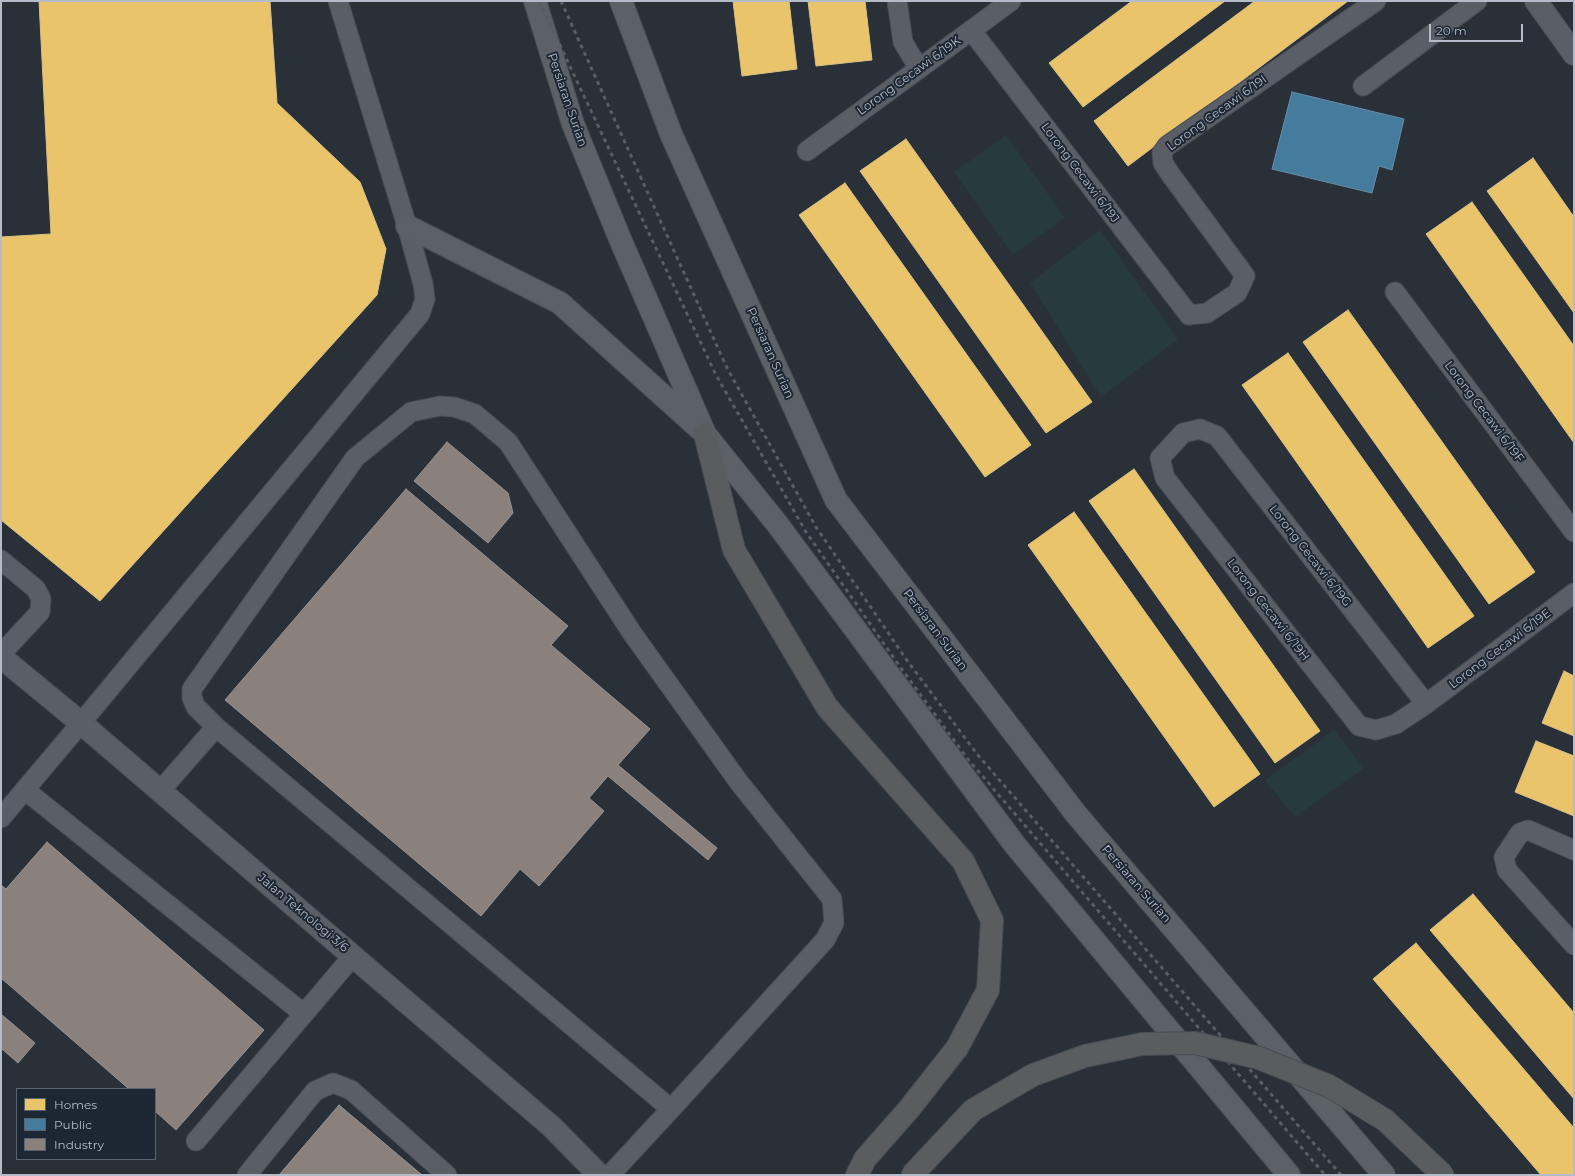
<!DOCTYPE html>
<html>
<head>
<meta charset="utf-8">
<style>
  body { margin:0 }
  #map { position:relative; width:1575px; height:1176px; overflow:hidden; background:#2a3038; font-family:Montserrat,sans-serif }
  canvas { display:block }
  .frame { position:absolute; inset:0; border:2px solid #b4bcc9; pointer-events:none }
  .legend { position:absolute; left:16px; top:1088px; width:140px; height:72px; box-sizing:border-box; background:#1d2633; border:1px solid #59626f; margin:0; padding:5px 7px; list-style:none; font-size:12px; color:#b4bcc9 }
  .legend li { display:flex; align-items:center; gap:8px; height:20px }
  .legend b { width:20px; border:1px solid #59626f }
  .scale { position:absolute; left:1429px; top:24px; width:94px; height:18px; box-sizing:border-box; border:2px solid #b4bcc9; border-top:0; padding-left:5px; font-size:12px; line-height:14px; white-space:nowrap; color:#b4bcc9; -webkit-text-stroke:3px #1d2633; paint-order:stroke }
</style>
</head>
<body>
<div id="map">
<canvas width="1575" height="1176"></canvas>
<div class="frame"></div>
<ul class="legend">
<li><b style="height:11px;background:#e9c46a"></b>Homes</li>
<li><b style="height:11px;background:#457b9d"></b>Public</li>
<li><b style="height:11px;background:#8a817c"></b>Industry</li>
</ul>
<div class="scale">20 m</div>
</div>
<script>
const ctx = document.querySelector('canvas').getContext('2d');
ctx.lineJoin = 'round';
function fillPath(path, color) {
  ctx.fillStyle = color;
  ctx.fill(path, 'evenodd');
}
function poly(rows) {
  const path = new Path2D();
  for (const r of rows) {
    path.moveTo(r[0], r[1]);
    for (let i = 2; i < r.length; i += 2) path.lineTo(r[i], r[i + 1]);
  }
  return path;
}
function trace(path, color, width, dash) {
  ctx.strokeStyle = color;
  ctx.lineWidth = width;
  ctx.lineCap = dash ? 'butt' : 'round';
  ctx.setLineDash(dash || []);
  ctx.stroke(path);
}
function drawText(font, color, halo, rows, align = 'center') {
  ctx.font = font + ' Montserrat,sans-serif';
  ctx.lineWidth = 4;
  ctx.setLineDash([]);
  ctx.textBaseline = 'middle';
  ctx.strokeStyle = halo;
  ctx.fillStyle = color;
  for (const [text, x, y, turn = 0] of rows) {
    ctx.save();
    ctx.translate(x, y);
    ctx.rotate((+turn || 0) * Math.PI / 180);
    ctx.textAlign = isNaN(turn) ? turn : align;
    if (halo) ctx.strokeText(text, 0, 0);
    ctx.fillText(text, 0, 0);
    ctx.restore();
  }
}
fillPath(poly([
  [1006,135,1065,218,1013,255,954,172],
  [1100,230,1178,339,1101,397,1030,283],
  [1334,730,1364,768,1295,817,1265,780]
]), '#273a3e');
const homes = poly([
  [1,1,270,1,277,103,360,182,386,249,377,295,100,601,1,520,1,1],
  [1,1,39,1,51,234,1,237,1,1],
  [733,1,789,1,797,69,742,76,733,1],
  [808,1,865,1,872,60,816,66,808,1],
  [1132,1,1225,1,1083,107,1049,63,1132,1],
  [1255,1,1348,1,1128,166,1094,121,1255,1],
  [906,139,1092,402,1046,433,860,171,906,139],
  [1533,158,1574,217,1574,313,1487,191,1533,158],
  [845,183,1031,445,985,477,799,215,845,183],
  [1472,202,1574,346,1574,443,1426,234,1472,202],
  [1348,310,1535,572,1489,604,1303,342,1348,310],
  [1288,353,1474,616,1428,648,1242,385,1288,353],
  [1134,469,1320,731,1275,763,1089,501,1134,469],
  [1074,512,1260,774,1214,807,1028,545,1074,512],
  [1564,671,1574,676,1574,736,1542,723,1564,671],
  [1536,741,1574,756,1574,816,1515,792,1536,741],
  [1473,894,1574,1013,1574,1099,1430,930,1473,894],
  [1416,943,1574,1128,1574,1175,1541,1175,1373,979,1416,943]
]);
fillPath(homes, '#e9c46a');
trace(homes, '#d9c286', 1);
const public = poly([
  [1292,92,1404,119,1392,170,1379,166,1372,193,1272,169,1292,92]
]);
fillPath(public, '#457b9d');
trace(public, '#668eaa', 1);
const industry = poly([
  [447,442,508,493,513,513,488,543,414,481,447,442],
  [406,489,568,626,551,645,650,729,618,765,717,848,708,860,608,776,589,798,604,811,539,886,520,869,481,916,225,700,406,489],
  [47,842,264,1030,176,1130,155,1111,155,1089,129,1089,1,978,1,885,6,889,47,842],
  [1,1014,35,1043,18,1063,2,1049,1,1051,1,1014],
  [339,1105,422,1175,279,1175,339,1105]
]);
fillPath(industry, '#8a817c');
trace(industry, '#979393', 1);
const lane = poly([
  [897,1,903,42,919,69],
  [971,30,1189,315,1207,313,1237,293,1245,276,1171,175,1163,163,1162,153,1167,146,1376,1],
  [1363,86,1477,1],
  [807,151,1011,1],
  [1395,292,1574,532],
  [1,560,36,589,41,599,40,612,1,654],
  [1426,704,1217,436,1200,429,1183,433,1160,458,1165,478,1359,726,1376,730,1396,724,1426,704,1574,593],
  [25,790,304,1014],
  [160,791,216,727],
  [1,818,81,723,420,314,425,299,423,284,407,226,338,1],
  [1574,850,1528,830,1520,833,1504,857,1507,870,1574,945],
  [196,1141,353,956],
  [247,1175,315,1091,333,1083,351,1090,447,1175],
  [610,1175,671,1109,825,940,834,923,832,899,738,781,632,633,508,442,475,414,454,407,440,406,411,412,355,458,192,689,192,698,196,707,216,727,671,1109]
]);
const street = poly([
  [1536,1,1574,54],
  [1,657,81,723,552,1127,599,1175]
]);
const primary = poly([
  [535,1,573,124,620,239,705,434,778,525,1015,845,1289,1175],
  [621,1,671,134,836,500,1076,814,1384,1175],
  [407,226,560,303,700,429]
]);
const highway = poly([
  [705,434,734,550,827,707,963,861,992,920,988,990,957,1048,909,1109,865,1159,857,1175]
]);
trace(lane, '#484c53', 21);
trace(street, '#484c53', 24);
trace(primary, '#484c55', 24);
trace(highway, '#474c53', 24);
trace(lane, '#5a5e66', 19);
trace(street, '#5a5e66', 22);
trace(primary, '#5c6168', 22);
trace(highway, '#5a5d60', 22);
trace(poly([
  [539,1,716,375,806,532,898,664,967,758,1325,1175],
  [561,1,727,368,816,527,906,659,977,754,1341,1175]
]), '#595d64', 3, [4, 4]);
const highwayBridge = poly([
  [912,1175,973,1110,1033,1075,1085,1056,1142,1044,1195,1043,1259,1058,1329,1086,1385,1120,1443,1175]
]);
trace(highwayBridge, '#474c53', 24, []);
trace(highwayBridge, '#5a5d60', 22);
drawText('12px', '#b4bcc9', '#1d2633', [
  ["Lorong Cecawi 6/19K",909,76,-36],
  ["Persiaran Surian",567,100,71],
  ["Lorong Cecawi 6/19I",1217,113,-36],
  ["Lorong Cecawi 6/19J",1080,173,53],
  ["Persiaran Surian",770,353,66],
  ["Lorong Cecawi 6/19F",1484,412,53],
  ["Lorong Cecawi 6/19G",1310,556,52],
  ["Lorong Cecawi 6/19H",1268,610,52],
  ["Persiaran Surian",935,630,53],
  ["Lorong Cecawi 6/19E",1500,649,-37],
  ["Persiaran Surian",1136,884,49],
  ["Jalan Teknologi 3/6",303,913,40]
]);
</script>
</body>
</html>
